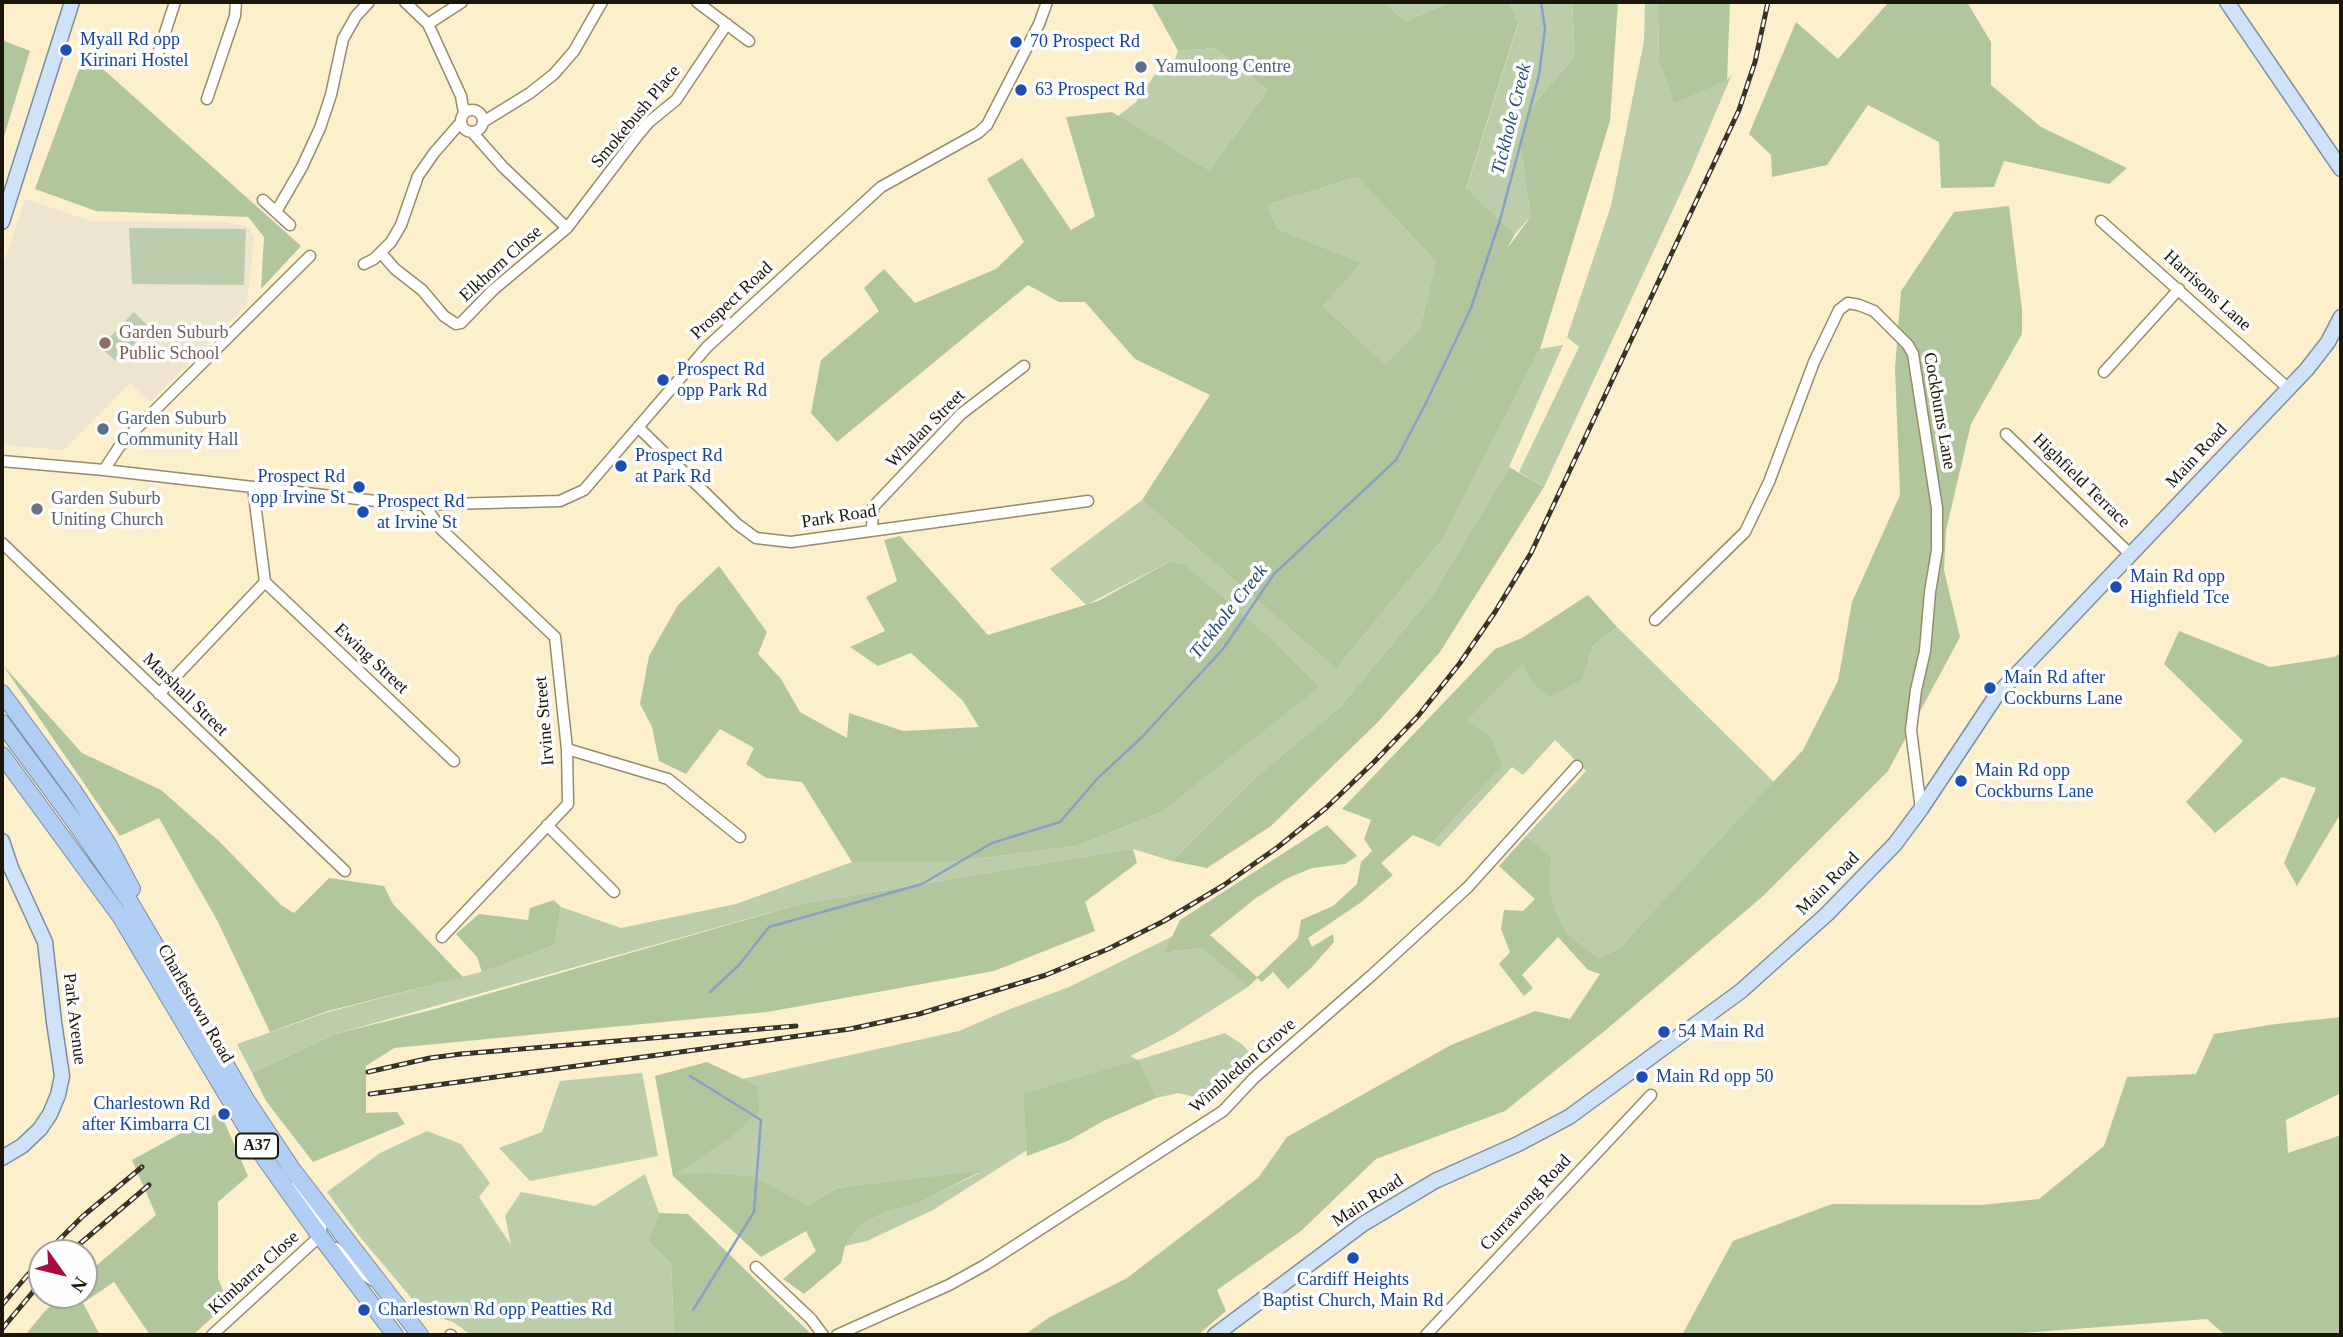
<!DOCTYPE html>
<html>
<head>
<meta charset="utf-8">
<style>
  body { margin:0 }
  #map { position:relative; width:2343px; height:1337px; overflow:hidden; background:#fcefcc; font-family:"Times New Roman",serif }
  canvas { display:block }
  .frame { position:absolute; inset:0; border:4px solid #1b160a; pointer-events:none }
  .north { position:absolute; left:28px; top:1239px; width:70px; height:70px; box-sizing:border-box; background:#fdfdfd; border:2px solid #a3a19c; border-radius:50%; rotate:124deg; font-size:19px; font-weight:700; line-height:28px; text-align:center; color:#1b160a }
  .north::after { content:''; display:block; margin:auto; width:24px; height:32px; background:#a70e3c; clip-path:polygon(50% 0,100% 100%,50% 72%,0 100%) }
</style>
</head>
<body>
<div id="map">
<canvas width="2343" height="1337"></canvas>
<div class="frame"></div>
<div class="north">N</div>
</div>
<script>
const ctx = document.querySelector('canvas').getContext('2d');
ctx.lineJoin = 'round';
function fillPath(path, color) {
  ctx.fillStyle = color;
  ctx.fill(path, 'evenodd');
}
function poly(rows) {
  const path = new Path2D();
  for (const r of rows) {
    if (r.length === 3) {
      path.moveTo(r[0] + r[2], r[1]);
      path.arc(r[0], r[1], r[2], 0, 2 * Math.PI);
      continue;
    }
    path.moveTo(r[0], r[1]);
    for (let i = 2; i < r.length; i += 2) path.lineTo(r[i], r[i + 1]);
  }
  return path;
}
function trace(path, color, width, dash) {
  ctx.strokeStyle = color;
  ctx.lineWidth = width;
  ctx.lineCap = dash ? 'butt' : 'round';
  ctx.setLineDash(dash || []);
  ctx.stroke(path);
}
function drawText(font, color, halo, rows, align = 'center') {
  ctx.font = font + ' "Times New Roman",serif';
  ctx.lineWidth = 7;
  ctx.setLineDash([]);
  ctx.textBaseline = 'middle';
  ctx.strokeStyle = halo;
  ctx.fillStyle = color;
  for (const [text, x, y, turn = 0] of rows) {
    ctx.save();
    ctx.translate(x, y);
    ctx.rotate((+turn || 0) * Math.PI / 180);
    ctx.textAlign = isNaN(turn) ? turn : align;
    if (halo) ctx.strokeText(text, 0, 0);
    ctx.fillText(text, 0, 0);
    ctx.restore();
  }
}
fillPath(poly([
  [25,199,92,221,226,222,248,227,254,237,247,305,150,402,131,382,64,450,2,445,2,269]
]), '#eee5d0');
fillPath(poly([
  [1383,2,1451,2,1406,21],
  [1509,2,1572,2,1575,56,1529,110,1520,145,1531,216,1515,234,1466,190,1518,24],
  [1645,2,1658,2,1659,62,1674,104,1728,79,1732,74,1690,173,1544,487,1519,472,1579,347,1567,337,1611,206,1644,41],
  [1215,48,1268,90,1209,170,1118,116,1136,102,1163,63,1175,59,1178,51],
  [1357,177,1436,262,1420,328,1385,364,1323,306,1360,263,1278,229,1267,205],
  [129,228,246,229,244,285,132,284],
  [134,312,150,328,117,362,100,347],
  [1563,345,1509,467,1434,593,1341,706,1256,777,1172,861,1133,849,801,904,335,1034,252,1073,237,1044,328,1012,481,972,555,945,561,907,621,928,736,904,852,862,951,862,1076,846,1162,812,1318,687,1183,564,1171,561,1086,605,1050,569,1142,500,1336,669,1442,540,1540,349],
  [1617,627,1774,782,1620,947,1599,959,1567,933,1556,912,1549,886,1550,857,1526,836,1586,771,1555,740,1523,775,1512,767,1439,847,1432,843,1502,766,1465,721,1523,662,1583,679,1593,646],
  [1173,936,1165,953,1201,948,1248,987,1174,1034,1130,1056,1138,1060,1225,1033,1243,1045,1255,1060,1207,1100,1178,1093,1156,1098,1138,1061,1023,1095,1027,1150,933,1210,867,1241,845,1246,858,1227,883,1213,919,1203,979,1173,837,1188,807,1206,673,1176,726,1141,758,1086,742,1079,959,1031,1005,1011,1069,987],
  [642,1073,658,1156,530,1181,499,1148,542,1132,560,1081],
  [427,1131,461,1144,490,1183,479,1197,511,1245,505,1216,521,1192,595,1206,645,1174,659,1213,648,1241,671,1264,674,1335,471,1335,453,1322,424,1313,360,1237,327,1192,380,1153]
]), '#bccdab');
fillPath(poly([
  [1151,2,1383,2,1406,21,1451,2,1509,2,1518,23,1466,189,1515,234,1507,249,1531,216,1520,145,1529,110,1575,56,1572,2,1618,2,1610,121,1540,349,1442,540,1336,669,1142,500,1210,395,1135,359,1085,302,1059,302,1028,285,837,442,811,413,821,360,879,311,864,288,884,269,915,303,996,269,1024,242,987,179,1022,158,1071,230,1095,216,1066,117,1112,112,1209,170,1268,90,1215,48,1178,51],
  [1357,177,1436,262,1420,328,1385,364,1323,306,1361,263,1278,229,1267,205],
  [1658,2,1730,2,1727,80,1674,104,1659,62],
  [1889,2,1967,2,1991,42,1991,85,2041,127,2127,168,2109,184,2004,161,1994,187,1941,188,1939,142,1868,105,1827,165,1772,177,1771,155,1749,134,1796,22,1838,59],
  [2,40,30,51,2,143],
  [85,53,301,246,261,289,264,237,248,217,96,211,35,189],
  [2009,206,2022,309,2022,334,1971,424,1946,530,1944,570,1960,637,1888,771,1762,897,1607,1029,1505,1111,1376,1159,1301,1231,1217,1290,1226,1311,1198,1335,1024,1335,1050,1317,1127,1278,1258,1178,1287,1137,1451,1045,1535,1011,1570,1019,1600,974,1588,970,1558,937,1522,975,1533,988,1524,996,1499,964,1510,952,1501,929,1504,910,1523,911,1535,899,1499,866,1526,836,1551,857,1549,886,1556,912,1567,933,1599,959,1620,947,1803,750,1838,681,1852,602,1900,495,1895,368,1901,291,1954,212],
  [1509,467,1544,487,1440,652,1378,722,1271,826,1207,868,1172,861,1256,777,1341,706,1434,593],
  [900,536,988,635,1098,601,1171,561,1184,564,1265,634,1319,687,1162,812,1076,846,951,862,852,862,802,782,766,778,746,764,754,748,720,729,686,774,659,761,652,727,640,704,649,656,678,605,719,566,767,632,758,654,781,679,800,712,847,738,849,713,903,731,979,727,963,701,911,653,878,666,850,647,885,631,866,597,897,581,884,540],
  [1588,595,1617,627,1593,646,1583,679,1549,697,1531,681,1523,663,1466,721,1490,735,1502,766,1432,843,1413,835,1381,863,1393,875,1360,903,1308,938,1312,947,1333,934,1334,942,1311,968,1288,989,1273,972,1262,982,1257,978,1248,987,1201,948,1164,953,1180,920,1327,825,1357,856,1345,864,1312,868,1286,879,1256,898,1210,935,1257,977,1298,938,1301,920,1333,906,1357,884,1361,862,1372,851,1364,839,1371,820,1342,809,1495,649,1522,638],
  [2179,631,2270,667,2334,657,2341,653,2341,813,2297,886,2284,863,2316,788,2282,777,2215,833,2186,802,2243,741,2164,664],
  [2,664,82,753,161,790,220,842,281,905,294,913,329,878,384,886,393,904,463,977,328,1011,270,1032,218,922,159,818,120,836],
  [1133,849,1137,863,1085,902,1095,931,994,971,767,1012,394,1048,366,1066,366,1113,397,1112,405,1124,313,1162,266,1101,252,1073,335,1034,435,1009,801,904],
  [554,900,561,907,555,945,482,972,477,957,456,934,479,914,528,920,530,908],
  [2341,1017,2341,1093,2286,1120,2288,1153,2341,1135,2341,1335,2225,1335,2207,1319,1995,1335,1682,1335,1733,1241,1832,1204,1981,1205,2039,1199,2104,1146,2127,1077,2196,1074,2214,1034,2276,1024],
  [1138,1060,1156,1098,1103,1121,1070,1140,1027,1156,1023,1094],
  [707,1062,758,1086,759,1113,726,1141,675,1175,710,1173,755,1177,807,1206,837,1188,981,1171,919,1203,883,1213,858,1227,845,1246,841,1263,804,1294,783,1279,816,1251,806,1231,761,1257,673,1176,655,1076],
  [220,1112,248,1176,218,1202,218,1278,228,1303,193,1335,150,1335,114,1282,83,1303,100,1335,25,1335,45,1311,63,1295,84,1295,84,1276,156,1215,132,1160],
  [659,1213,688,1214,812,1335,674,1335,671,1264,648,1241]
]), '#b2c69d');
trace(poly([
  [710,992,739,965,769,927,922,884,992,843,1060,822,1097,779,1142,737,1223,649,1274,574,1396,460,1426,403,1471,308,1500,220,1539,75,1545,29,1541,2],
  [690,1076,761,1120,754,1212,693,1310]
]), '#87a1c4', 2.5);
const minor = poly([
  [405,2,428,24,461,96,464,113],
  [697,2,749,41],
  [428,24,462,2],
  [157,57,175,2],
  [207,99,235,16,236,2],
  [472,121,11],
  [483,122,530,93,554,74,574,51,602,2],
  [472,132,503,167,567,228],
  [263,200,290,225],
  [276,212,302,167,320,128,331,95,343,39,356,16,369,2],
  [2101,221,2289,389],
  [381,253,395,269,422,290,444,316,456,324,461,323,493,290,567,228,638,135,649,122,676,100,727,24],
  [364,264,374,259,391,242,401,225,418,176,434,153,461,122],
  [2104,372,2179,289],
  [638,427,737,524,756,538,791,542,1088,501],
  [2006,434,2130,554],
  [2,461,104,470,411,505,560,501,584,490,707,347,881,187,978,133,987,125,1039,24,1047,2],
  [104,470,119,447,136,429,310,256],
  [253,487,265,582],
  [425,506,441,529,555,637,567,749,568,804,442,937],
  [872,529,873,507,961,414,1024,366],
  [2,543,345,871],
  [265,582,454,761],
  [1655,620,1745,532,1769,482,1814,362,1839,310,1848,303,1859,305,1874,311,1908,345,1913,354,1937,508,1937,550,1930,592,1925,651,1916,690,1911,730,1921,809],
  [159,694,265,582],
  [567,749,668,779,740,837],
  [547,825,614,892],
  [297,1184,303,1197,322,1224,320,1236],
  [336,1248,363,1274,374,1281],
  [756,1267,811,1319,823,1335],
  [212,1335,320,1236],
  [450,1335,451,1335],
  [837,1335,949,1285,985,1265,1223,1111,1254,1078,1372,975,1468,887,1577,766],
  [1426,1335,1651,1095]
]);
const major = poly([
  [2227,2,2341,169],
  [2,222,72,2],
  [2,841,11,868,45,942,54,1022,62,1076,58,1095,50,1114,40,1129,22,1146,2,1158],
  [1215,1335,1363,1224,1435,1181,1518,1144,1569,1117,1741,991,1827,914,1895,844,1921,809,1996,696,2307,369,2328,342,2341,317]
]);
const highway = poly([
  [2,693,73,790,108,844,132,889],
  [2,723,74,821,130,902,247,1101,292,1169,420,1335],
  [2,755,120,916,265,1159,320,1236,395,1335]
]);
trace(minor, '#978b6b', 13);
trace(major, '#7c8ea1', 17);
trace(highway, '#7c8ea1', 18);
trace(minor, '#fff', 10);
trace(major, '#d0e2f8', 14);
trace(highway, '#b0cef3', 16);
const rail = poly([
  [368,1072,430,1058,461,1054,796,1026],
  [370,1094,850,1029,919,1014,1046,975,1108,949,1164,921,1224,885,1278,847,1326,808,1374,762,1418,716,1460,663,1495,612,1531,553,1739,110,1755,62,1768,2],
  [46,1253,83,1216,142,1167],
  [69,1253,149,1185],
  [2,1305,42,1258],
  [2,1329,42,1281]
]);
trace(rail, '#393324', 5);
trace(rail, '#fdfdfd', 2.5, [8]);
for (const [x, y, r, color] of [
  [1016,42,7,"#1a4fb4"],
  [66,50,7,"#1a4fb4"],
  [1141,67,7,"#5c6f8a"],
  [1021,90,7,"#1a4fb4"],
  [105,343,7,"#8d6e63"],
  [663,380,7,"#1a4fb4"],
  [103,429,7,"#5c6f8a"],
  [621,466,7,"#1a4fb4"],
  [359,487,7,"#1a4fb4"],
  [37,509,7,"#6b7280"],
  [363,512,7,"#1a4fb4"],
  [2116,587,7,"#1a4fb4"],
  [1990,688,7,"#1a4fb4"],
  [1961,781,7,"#1a4fb4"],
  [1664,1032,7,"#1a4fb4"],
  [1642,1077,7,"#1a4fb4"],
  [224,1114,7,"#1a4fb4"],
  [1353,1258,7,"#1a4fb4"],
  [364,1310,7,"#1a4fb4"]
]) {
  const dot = new Path2D();
  dot.arc(x, y, r, 0, 2 * Math.PI);
  ctx.fillStyle = color;
  ctx.fill(dot);
  trace(dot, '#fdfdfd', 2.5);
}
for (const [x, y, w] of [
  [257,1146,42]
]) {
  const box = new Path2D();
  box.roundRect(x - w / 2, y - 12.5, w, 25, 5);
  ctx.fillStyle = '#fdfdfd';
  ctx.fill(box);
  trace(box, '#1b160a', 2);
}
drawText('bold 16px', '#1b160a', null, [
  ["A37",257,1146]
]);
drawText('18px', '#164399', '#fdfdfd', [
  ["Myall Rd opp",80,40],
  ["Kirinari Hostel",80,61],
  ["70 Prospect Rd",1030,42],
  ["63 Prospect Rd",1035,90],
  ["Prospect Rd",677,370],
  ["opp Park Rd",677,391],
  ["Prospect Rd",635,456],
  ["at Park Rd",635,477],
  ["Prospect Rd",345,477,"right"],
  ["opp Irvine St",345,498,"right"],
  ["Prospect Rd",377,502],
  ["at Irvine St",377,523],
  ["Main Rd opp",2130,577],
  ["Highfield Tce",2130,598],
  ["Main Rd after",2004,678],
  ["Cockburns Lane",2004,699],
  ["Main Rd opp",1975,771],
  ["Cockburns Lane",1975,792],
  ["54 Main Rd",1678,1032],
  ["Main Rd opp 50",1656,1077],
  ["Charlestown Rd",210,1104,"right"],
  ["after Kimbarra Cl",210,1125,"right"],
  ["Cardiff Heights",1353,1280,"center"],
  ["Baptist Church, Main Rd",1353,1301,"center"],
  ["Charlestown Rd opp Peatties Rd",378,1310]
], 'left');
drawText('18px', '#4e5e75', '#fdfdfd', [
  ["Yamuloong Centre",1155,67],
  ["Garden Suburb",117,419],
  ["Community Hall",117,440]
], 'left');
drawText('18px', '#1b160a', '#fdfdfd', [
  ["Smokebush Place",636,117,-50],
  ["Elkhorn Close",501,264,-42],
  ["Harrisons Lane",2207,291,42],
  ["Prospect Road",732,301,-43],
  ["Cockburns Lane",1939,411,80],
  ["Whalan Street",926,429,-45],
  ["Main Road",2197,456,-47],
  ["Highfield Terrace",2081,481,44],
  ["Park Road",839,517,-9],
  ["Ewing Street",371,659,43],
  ["Marshall Street",185,695,44],
  ["Irvine Street",545,721,-95],
  ["Main Road",1828,884,-45],
  ["Charlestown Road",195,1004,60],
  ["Park Avenue",74,1019,83],
  ["Wimbledon Grove",1243,1066,-41],
  ["Main Road",1368,1201,-33],
  ["Currawong Road",1526,1203,-47],
  ["Kimbarra Close",254,1273,-42]
]);
drawText('18px', '#785e54', '#fdfdfd', [
  ["Garden Suburb",119,333],
  ["Public School",119,354]
], 'left');
drawText('18px', '#5b616d', '#fdfdfd', [
  ["Garden Suburb",51,499],
  ["Uniting Church",51,520]
], 'left');
drawText('italic 19px', '#254978', '#fdfdfd', [
  ["Tickhole Creek",1512,119,-76],
  ["Tickhole Creek",1229,612,-52]
]);
</script>
</body>
</html>
